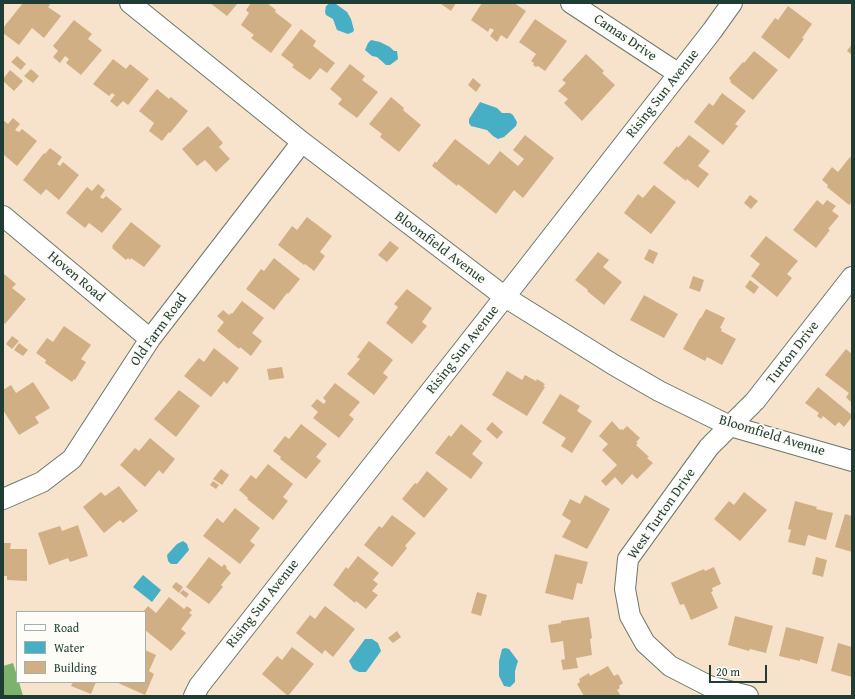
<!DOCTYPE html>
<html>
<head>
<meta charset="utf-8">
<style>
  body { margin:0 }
  #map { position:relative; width:855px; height:699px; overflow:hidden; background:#f7e3cc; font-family:"Gentium Book Plus",serif }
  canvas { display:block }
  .frame { position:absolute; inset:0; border:4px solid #1f3d34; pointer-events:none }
  .legend { position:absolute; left:16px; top:611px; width:130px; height:72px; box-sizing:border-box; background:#fdfcf7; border:1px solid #a4b0a9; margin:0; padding:5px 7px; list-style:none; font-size:12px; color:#1f3d34 }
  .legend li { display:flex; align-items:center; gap:8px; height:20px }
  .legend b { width:20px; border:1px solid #a4b0a9 }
  .scale { position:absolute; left:709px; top:665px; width:58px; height:18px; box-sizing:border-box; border:2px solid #1f3d34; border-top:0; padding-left:5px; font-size:12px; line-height:14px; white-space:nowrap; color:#1f3d34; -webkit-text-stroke:3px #fdfcf7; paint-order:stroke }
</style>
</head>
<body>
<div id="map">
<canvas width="855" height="699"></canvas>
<div class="frame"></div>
<ul class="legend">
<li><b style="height:5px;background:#fff"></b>Road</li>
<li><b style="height:11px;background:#46aec5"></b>Water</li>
<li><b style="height:11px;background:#d0af84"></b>Building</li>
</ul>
<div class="scale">20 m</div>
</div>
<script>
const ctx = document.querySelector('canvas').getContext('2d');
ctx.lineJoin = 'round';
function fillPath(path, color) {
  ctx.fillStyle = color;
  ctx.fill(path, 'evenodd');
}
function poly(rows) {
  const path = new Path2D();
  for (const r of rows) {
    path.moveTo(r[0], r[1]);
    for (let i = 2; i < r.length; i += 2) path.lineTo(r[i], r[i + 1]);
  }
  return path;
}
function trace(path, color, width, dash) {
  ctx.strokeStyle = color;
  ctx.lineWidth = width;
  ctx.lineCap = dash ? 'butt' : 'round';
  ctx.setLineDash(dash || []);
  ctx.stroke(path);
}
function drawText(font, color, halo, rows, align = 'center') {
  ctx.font = font + ' "Gentium Book Plus",serif';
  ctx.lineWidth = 4;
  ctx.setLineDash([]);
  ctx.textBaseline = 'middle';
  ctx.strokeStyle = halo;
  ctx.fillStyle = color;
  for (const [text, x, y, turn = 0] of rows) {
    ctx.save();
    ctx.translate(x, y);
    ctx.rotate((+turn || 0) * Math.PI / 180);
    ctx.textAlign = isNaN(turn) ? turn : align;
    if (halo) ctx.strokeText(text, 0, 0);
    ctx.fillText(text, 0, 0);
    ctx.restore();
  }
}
fillPath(poly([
  [13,663,17,676,17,682,19,682,23,696,3,696,3,666]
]), '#7cb26e');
fillPath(poly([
  [330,3,336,4,347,12,351,19,354,30,353,32,348,34,337,30,333,19,326,15,325,12,326,6],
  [371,40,380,42,390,47,394,51,397,51,398,59,390,65,386,65,377,57,372,56,365,50,368,43],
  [480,102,497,108,502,113,510,113,513,115,517,122,516,126,504,137,498,139,493,136,487,130,471,126,469,123,469,119],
  [183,541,187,544,189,550,177,564,171,564,168,561,167,555,177,544],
  [143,575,161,590,152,602,133,587],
  [365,639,372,639,378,643,381,651,366,672,359,672,353,669,349,661],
  [505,648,509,649,518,661,515,671,515,682,510,687,504,686,499,676,499,661,502,649]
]), '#46aec5');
fillPath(poly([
  [23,3,48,3,50,5,48,7,61,16,44,38,32,28,19,45,3,33,3,28],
  [210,3,238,3,227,16],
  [251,3,267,3,276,10,275,12,292,25,271,53,251,38,254,35,241,25,249,13,246,10],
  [442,3,456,3,451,11,441,4],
  [482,3,514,3,526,11,507,39,501,35,497,42,490,36,494,30,490,28,488,32,471,20],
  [788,6,812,24,802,38,804,39,789,59,761,37,775,18,778,20],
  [535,19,567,41,545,71,538,66,536,67,533,65,534,63,531,61,536,54,519,42],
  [74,20,92,34,88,39,102,50,81,75,66,63,69,59,65,56,60,63,53,57,58,51,53,46],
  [301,29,316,41,313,46,335,63,327,73,320,68,310,80,292,67,294,65,281,55],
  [852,44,852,55,847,51],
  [754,51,778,70,753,100,730,82,731,81,729,78,743,62,744,63],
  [586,54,604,71,602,73,615,85,582,121,564,103,568,99,558,91,566,83,562,80],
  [17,56,26,64,21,70,11,62],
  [113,59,126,69,130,64,149,79,128,105,123,101,117,107,110,101,115,95,112,93,109,96,93,84],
  [350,64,365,76,362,80,378,92,357,118,338,104,342,99,330,89],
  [31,69,39,76,33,83,24,76],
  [10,70,23,81,14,91,3,81,3,79],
  [473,78,481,85,476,92,468,85],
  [157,89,169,99,171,97,188,111,170,133,169,132,162,141,149,131,154,123,139,111],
  [722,93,746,111,735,124,738,126,723,145,694,122,709,103,713,106],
  [391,97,404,108,403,110,421,125,399,152,380,137,382,134,369,124],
  [13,118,20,124,15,130,19,132,22,129,37,141,17,166,4,155,3,157,3,120,8,124],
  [208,126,223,143,219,147,230,159,216,172,205,160,197,166,182,149],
  [525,135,554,158,523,198,514,190,496,214,458,184,457,186,432,166,435,161,436,163,455,139,489,165,500,151,518,166,524,159,513,150],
  [689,135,710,151,698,166,709,174,698,188,687,179,686,181,663,163,677,146,678,148],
  [50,148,62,157,57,164,60,166,63,162,79,175,59,200,46,189,41,195,23,180,44,153,45,154],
  [850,157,852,158,852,202,849,205,827,187,828,185,822,180,832,167,838,172],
  [98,184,105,190,100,197,103,199,106,196,122,209,102,233,89,223,85,228,66,213,87,187,92,191],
  [654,185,676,202,651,234,624,213,638,194,643,198],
  [750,195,758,201,751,209,744,203],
  [817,200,823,205,827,200,836,206,832,211,839,216,828,229,830,230,816,248,793,230],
  [307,217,332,236,320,252,325,256,314,271,305,264,304,265,278,245,292,226,297,230],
  [131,222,161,246,144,267,131,258,130,260,128,258,126,260,112,248,113,247,112,246],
  [766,236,798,261,787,274,792,278,777,297,751,276,760,264,750,256],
  [390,241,399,248,387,262,378,255],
  [649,249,658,253,653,264,644,259],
  [598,252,609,260,603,267,622,282,604,305,587,291,588,290,575,280],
  [274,258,300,279,288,294,287,293,274,310,246,289,261,269,264,271],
  [3,273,16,284,12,288,26,299,5,324,3,322],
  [693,276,704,280,700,292,689,288],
  [750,280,759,287,754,294,745,287],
  [407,289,432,308,422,322,427,326,412,344,386,323,398,307,394,304],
  [644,295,678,314,664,338,630,320],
  [242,301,264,318,252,333,262,341,251,356,240,347,239,349,217,331,224,322,217,316,223,310,229,315,231,313,232,314],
  [706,309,725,318,720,328,722,329,721,331,736,339,722,365,707,357,705,361,683,349,700,318,701,318],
  [64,326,91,345,81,359,86,362,75,380,74,379,72,382,45,363,46,360,36,353,47,338,53,342],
  [12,336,19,341,12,349,6,344],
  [369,341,393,360,383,373,388,377,374,395,347,374,360,359,357,357],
  [19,343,28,350,23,356,14,350],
  [214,348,239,368,227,384,224,381,211,397,184,376,199,358,204,362],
  [846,349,852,354,852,403,846,397,849,393,825,375],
  [282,367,284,378,269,380,267,369],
  [507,371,522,380,525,375,536,381,537,379,545,384,543,386,545,387,527,416,492,395],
  [33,382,50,408,35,417,39,423,19,435,3,410,3,390,11,385,16,393],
  [335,383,360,402,349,415,354,419,339,438,313,418,318,412,311,406,317,399,324,404,326,401,323,398],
  [818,387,852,415,852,417,844,427,839,422,835,426,823,416,821,419,817,416,819,413,805,403],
  [179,390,200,406,176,437,154,419],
  [560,394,580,406,577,411,592,421,572,453,561,446,566,438,542,423],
  [612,421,620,430,621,429,623,430,627,426,640,438,636,442,638,443,636,445,649,457,647,458,653,463,637,479,632,474,622,485,615,477,606,486,601,481,617,465,602,450,608,444,599,436],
  [492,422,503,432,497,439,486,429],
  [301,424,327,444,316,457,321,461,306,479,280,459,281,457,273,451,285,436,289,439],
  [461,424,482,441,472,454,483,463,471,479,435,453,449,435,451,437],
  [150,438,175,459,163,474,159,470,145,487,120,465,135,448,139,451],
  [268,464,293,484,283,497,288,501,273,520,247,499,248,498,239,490,251,475,256,479],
  [221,469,229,475,222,485,213,479],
  [427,471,448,489,424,518,402,499,415,483,417,484],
  [213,481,219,485,216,489,210,485],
  [119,486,138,511,123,523,120,520,104,533,83,507,101,492,105,496],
  [744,492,767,510,740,541,714,519,729,501,734,505],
  [585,495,610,509,587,549,562,537,571,521,562,515,570,499,580,504],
  [795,501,817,507,816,509,833,513,826,540,808,535,805,546,788,542,791,530,788,529],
  [235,508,260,528,250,541,255,545,240,564,203,536,217,518,223,523],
  [845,514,852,516,852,552,835,547],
  [392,515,416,533,405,546,407,548,392,567,364,545,379,526,382,528],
  [78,525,88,556,70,562,68,558,49,565,38,533,60,526,62,531],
  [3,543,11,543,10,549,27,549,27,581,7,580,7,576,3,576],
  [555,554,588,562,582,584,577,583,573,600,545,593],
  [358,556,379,573,373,580,378,584,372,591,378,595,366,609,356,601,355,603,333,585,346,567,348,569],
  [209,557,222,567,224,564,227,567,226,568,231,573,221,585,223,587,209,604,186,587],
  [816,557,827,560,823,577,812,574],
  [714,567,721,584,712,588,713,591,711,592,718,608,691,620,684,604,680,605,671,583,704,569,705,571],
  [176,582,183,587,179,593,172,587],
  [183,590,189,594,186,598,180,593],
  [477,592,487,595,481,616,471,613],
  [169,597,184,609,187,606,192,610,189,613,192,615,181,629,186,633,171,651,145,630,146,629,145,627,145,612,143,612,148,606,156,613],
  [325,606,355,629,333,657,325,650,322,654,296,633,310,615,315,619],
  [735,616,773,626,766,653,750,649,749,651,728,645],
  [589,617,592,638,590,639,592,655,576,658,578,668,563,670,561,660,565,659,563,641,551,643,548,625,561,623,561,621],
  [786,627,824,637,817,664,800,659,800,661,779,656],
  [397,631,401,637,393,643,388,638],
  [838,643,852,647,852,677,831,671],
  [292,647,314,664,288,696,262,674,277,656,282,660],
  [145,650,156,655,149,671,154,674,145,695,116,682,145,682],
  [608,666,614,676,618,674,623,683,619,686,620,688,617,690,621,696,584,696,577,684,580,682,579,679,589,673,590,676],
  [73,682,96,682,91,694,71,686]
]), '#d0af84');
const minor = poly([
  [130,3,302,142,505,297,614,365,659,391,730,426,852,461],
  [571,3,679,74],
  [3,216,150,339],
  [3,499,42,482,72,459,150,339,302,142],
  [194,696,199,686,525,271,712,31,732,3],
  [748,696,709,686,670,666,645,643,630,616,625,589,628,559,709,447,755,401,852,277]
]);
trace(minor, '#6b7769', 22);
trace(minor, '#fff', 20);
drawText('14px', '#1f3d34', '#fdfcf7', [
  ["Camas Drive",625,38,34],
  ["Rising Sun Avenue",663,94,-52],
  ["Bloomfield Avenue",440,248,37],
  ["Hoven Road",76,277,40],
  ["Old Farm Road",159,330,-54],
  ["Rising Sun Avenue",463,350,-52],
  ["Turton Drive",793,353,-52],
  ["Bloomfield Avenue",772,436,17],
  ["West Turton Drive",662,514,-55],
  ["Rising Sun Avenue",263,604,-52]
]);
</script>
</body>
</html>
